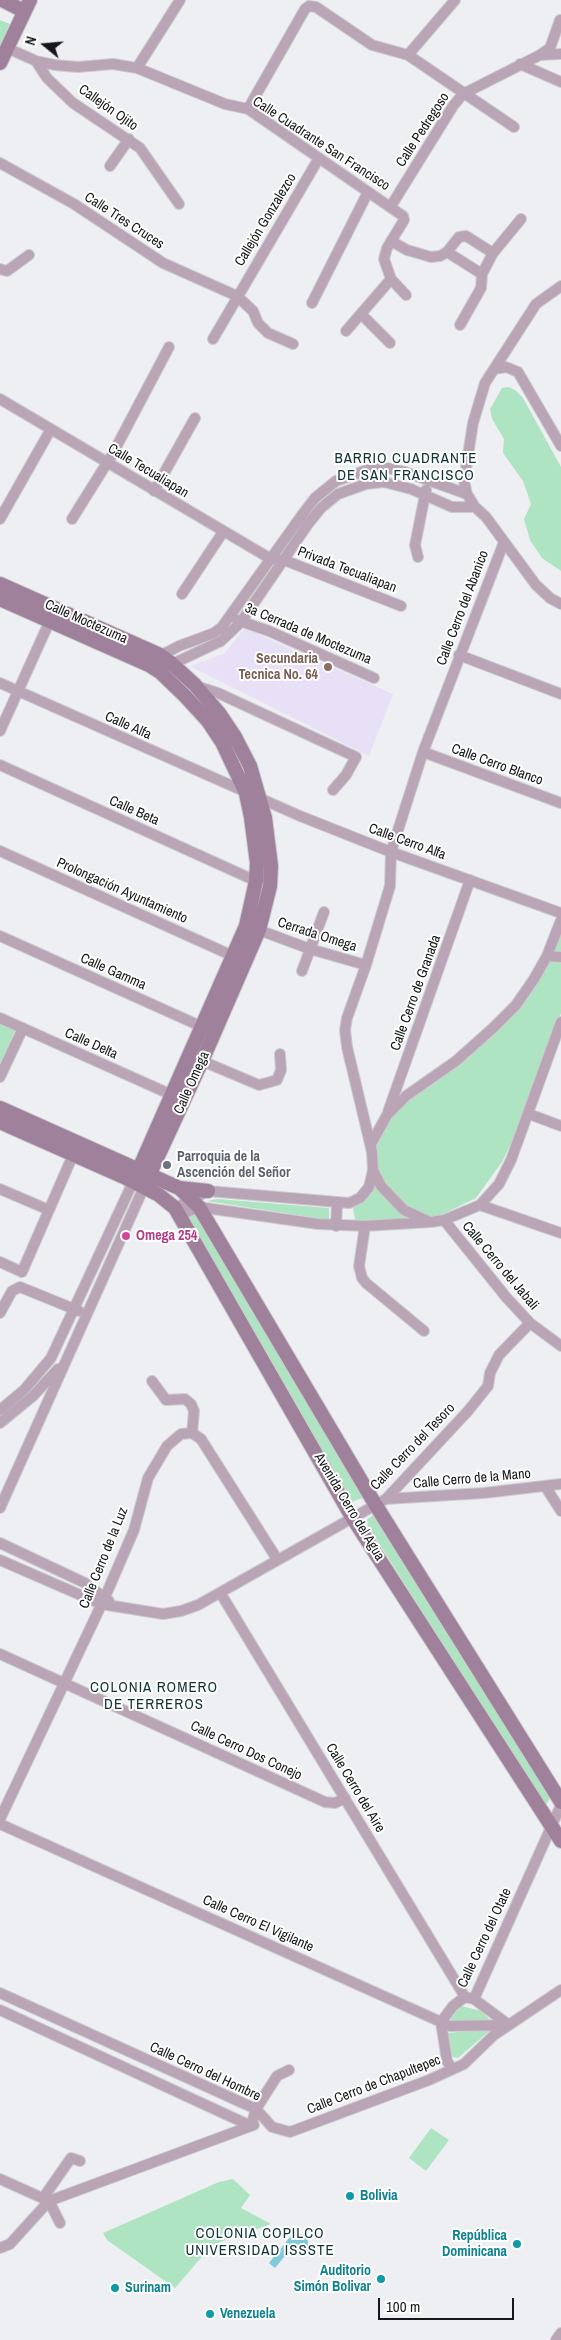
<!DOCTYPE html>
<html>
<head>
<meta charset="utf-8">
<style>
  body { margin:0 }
  #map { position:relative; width:561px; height:2340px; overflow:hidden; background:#edeff2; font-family:"Archivo Narrow",sans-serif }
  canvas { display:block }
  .north { position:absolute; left:20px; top:20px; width:50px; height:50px; -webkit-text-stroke:4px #fff; paint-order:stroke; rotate:287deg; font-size:14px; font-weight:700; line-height:20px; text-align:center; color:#161718 }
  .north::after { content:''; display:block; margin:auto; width:18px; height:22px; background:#161718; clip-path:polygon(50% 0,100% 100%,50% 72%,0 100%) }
  .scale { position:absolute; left:378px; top:2298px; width:136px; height:22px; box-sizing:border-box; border:2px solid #161718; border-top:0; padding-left:6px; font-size:15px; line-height:18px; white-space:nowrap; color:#161718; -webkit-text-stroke:4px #fff; paint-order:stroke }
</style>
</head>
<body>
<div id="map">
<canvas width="561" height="2340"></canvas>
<div class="north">N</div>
<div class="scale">100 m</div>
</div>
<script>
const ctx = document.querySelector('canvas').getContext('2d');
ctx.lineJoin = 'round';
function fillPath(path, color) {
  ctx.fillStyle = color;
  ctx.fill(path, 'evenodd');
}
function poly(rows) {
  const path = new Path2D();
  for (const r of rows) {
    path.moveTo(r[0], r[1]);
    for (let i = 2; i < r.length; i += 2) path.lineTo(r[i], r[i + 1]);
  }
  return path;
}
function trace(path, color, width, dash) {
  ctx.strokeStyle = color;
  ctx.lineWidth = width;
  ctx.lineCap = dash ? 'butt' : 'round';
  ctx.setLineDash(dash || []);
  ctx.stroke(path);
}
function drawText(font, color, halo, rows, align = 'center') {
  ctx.font = font + ' "Archivo Narrow",sans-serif';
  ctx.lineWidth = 4;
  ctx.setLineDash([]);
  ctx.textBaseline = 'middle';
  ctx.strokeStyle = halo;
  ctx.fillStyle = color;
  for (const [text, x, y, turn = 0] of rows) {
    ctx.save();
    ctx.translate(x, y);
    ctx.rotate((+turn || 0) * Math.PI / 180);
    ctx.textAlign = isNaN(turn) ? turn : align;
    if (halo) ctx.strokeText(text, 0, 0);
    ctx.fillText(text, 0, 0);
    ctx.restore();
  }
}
fillPath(poly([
  [243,630,248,630,393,694,369,756,190,666,224,654]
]), '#e8e0f6');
fillPath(poly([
  [0,20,10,24,0,47],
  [508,387,515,390,523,398,561,467,561,571,542,558,530,540,524,519,531,504,523,481,503,453,504,439,492,419,490,409,502,388],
  [561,923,561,1013,526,1112,502,1162,476,1198,437,1217,415,1213,394,1197,379,1175,375,1158,377,1136,389,1116,518,1005],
  [0,1021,16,1028,0,1064],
  [375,1181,397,1211,416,1220,355,1220,353,1208],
  [217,1199,329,1208,329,1220,207,1201],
  [198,1213,363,1498,351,1502,188,1217],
  [373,1515,550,1798,545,1807,365,1521],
  [461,2006,482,2011,490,2020,476,2024,453,2022,449,2018,453,2011],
  [493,2028,458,2058,453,2057,448,2051,448,2033],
  [431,2128,449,2140,426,2171,409,2158],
  [233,2179,250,2195,241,2208,271,2224,212,2245,175,2288,107,2240,103,2233,219,2182]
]), '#afe4c3');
fillPath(poly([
  [299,2233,307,2237,309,2248,300,2255,289,2251,275,2268,269,2263,290,2237]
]), '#80c9da');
const street = poly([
  [7,48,36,61,55,65,78,67,113,64,137,68,225,104,248,109,403,216,404,220,387,248,384,259,391,279,406,295],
  [408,55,455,0],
  [540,55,561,54],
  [36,61,47,78,73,103,140,148,179,204],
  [520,64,561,82],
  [137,68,180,0],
  [248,109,305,9,309,6,316,7,372,45,408,55,514,127],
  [0,163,74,204,163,263,237,296,253,311,258,323,268,333,293,344],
  [110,166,129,139],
  [391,206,453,106,463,94,540,55,550,48,560,20],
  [391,241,407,250,431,257,440,256,447,252,459,237,466,236,493,253],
  [447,252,482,274],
  [0,269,7,271,29,255],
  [561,286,536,304,485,383,473,423,464,481,467,494,475,507,486,517,536,585,550,598,561,604],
  [312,303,368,192],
  [362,315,390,343],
  [460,325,481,288,482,274,493,253,521,219],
  [346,331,391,279],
  [213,339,319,158],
  [494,369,506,367,518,372,561,446],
  [0,399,271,559,284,560,401,606],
  [154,491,195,418],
  [0,519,51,429],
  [72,519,112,455,169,347],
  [418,557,415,545,426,490],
  [182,594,223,532],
  [237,620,269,631,374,678],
  [459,655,561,694],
  [156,658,179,646,214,633,222,627,302,515,315,498,336,481,367,470,387,468,405,472,467,494],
  [166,667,221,641,241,622,308,524,321,508,338,494,366,484,384,482,411,489,452,507,475,507],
  [0,683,300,816,391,852,561,913],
  [196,686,218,693,356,757,346,775,333,790],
  [0,731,52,616],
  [423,752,561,803],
  [0,765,256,881],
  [0,851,233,956],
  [259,930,310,949,366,965],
  [0,936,207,1029],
  [547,956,561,957],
  [302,971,324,912],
  [0,1018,172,1095],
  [202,1061,259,1085,277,1080,281,1070,280,1054],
  [0,1077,23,1028],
  [388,1112,470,880],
  [529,1114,561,1126],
  [371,1144,387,1115,406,1096,456,1061,493,1028,516,1005,534,979,547,956,561,920],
  [373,1170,381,1186,404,1210,430,1222],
  [0,1189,49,1210],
  [480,1205,561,1233],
  [175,1208,208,1191,349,1203,360,1198,369,1187,373,1170,372,1152,347,1047,345,1030,347,1018,366,965,390,886,391,852,423,752,504,542],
  [180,1215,199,1207,318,1224,365,1226,431,1222,444,1220,480,1205,499,1184,511,1160,561,1022],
  [444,1220,506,1297,530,1323,561,1346],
  [336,1226,337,1204],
  [365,1226,359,1266,362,1278,366,1283,424,1331],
  [0,1262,22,1272,73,1155],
  [0,1313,12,1291,20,1287,79,1311],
  [152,1381,166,1400,185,1399,191,1404,194,1411,192,1433],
  [0,1410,24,1390,51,1358,133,1182],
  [0,1423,33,1396,58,1369],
  [545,1486,561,1511],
  [386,1499,484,1493,561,1484],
  [0,1508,144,1187],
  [0,1543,85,1583,109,1601],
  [0,1560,101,1604,163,1614,181,1611,198,1605,386,1499,468,1411,488,1386,490,1373,499,1355,530,1323],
  [221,1594,465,1997],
  [0,1654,325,1802,335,1803,345,1798],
  [0,1819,105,1597,134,1530,148,1478,167,1446,181,1434,192,1433,201,1439,277,1559],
  [0,1824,450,2026,508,2025],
  [0,1993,256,2109,272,2127,290,2132,429,2080,464,2064,494,2035,561,1990],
  [474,1999,561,1805],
  [0,2010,251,2126,254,2125],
  [452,2069,447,2061,441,2022,453,2006,465,1997,474,1999,509,2025],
  [0,2179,49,2201,60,2223],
  [43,2198,71,2158,80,2161],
  [0,2248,10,2244,49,2201,251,2126,256,2109,277,2076,289,2070],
  [556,2340,561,2333]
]);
const secondary = poly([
  [2,0,24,11],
  [0,63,30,0],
  [0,584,160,655,171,663,195,685,219,713,235,737,250,766,265,818,271,866,270,886,259,930,202,1061,146,1182],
  [0,599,149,665,160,672,185,696,208,721,222,742,246,793,251,817,257,863,256,881,246,926,135,1178],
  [0,1108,179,1188,199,1207,375,1504,561,1802],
  [0,1122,124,1177,159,1195,175,1208,352,1517,561,1841],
  [179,1188,208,1191]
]);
trace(street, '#cbcccf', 12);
trace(secondary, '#cbcccf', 16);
trace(street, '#baa5b6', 10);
trace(secondary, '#a0819b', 14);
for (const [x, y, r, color] of [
  [328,667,5,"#8d6e63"],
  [167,1165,5,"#6b7280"],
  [126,1236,5,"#d1479c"],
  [350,2196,5,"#0f9aa8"],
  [517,2244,5,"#0f9aa8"],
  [381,2279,5,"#0f9aa8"],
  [115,2288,5,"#0f9aa8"],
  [210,2314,5,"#0f9aa8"]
]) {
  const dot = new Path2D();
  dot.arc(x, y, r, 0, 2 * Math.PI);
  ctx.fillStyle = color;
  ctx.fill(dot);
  trace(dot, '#fff', 2);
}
drawText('14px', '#161718', '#fff', [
  ["Callejón Ojito",108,108,35],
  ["Calle Pedregoso",423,130,-57],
  ["Calle Cuadrante San Francisco",321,144,33],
  ["Callejón Gonzalezco",266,220,-59],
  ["Calle Tres Cruces",124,221,33],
  ["Calle Tecualiapan",148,471,31],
  ["Privada Tecualiapan",347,570,21],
  ["Calle Cerro del Abanico",463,608,-69],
  ["Calle Moctezuma",86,622,24],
  ["3a Cerrada de Moctezuma",308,634,23],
  ["Calle Alfa",128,726,24],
  ["Calle Cerro Blanco",497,765,20],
  ["Calle Beta",134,811,24],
  ["Calle Cerro Alfa",407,842,20],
  ["Prolongación Ayuntamiento",122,891,24],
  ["Cerrada Omega",317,935,18],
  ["Calle Gamma",113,972,24],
  ["Calle Cerro de Granada",416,993,-70],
  ["Calle Delta",91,1044,24],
  ["Calle Omega",192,1083,-66],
  ["Calle Cerro del Jabali",500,1266,50],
  ["Calle Cerro del Tesoro",413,1447,-46],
  ["Calle Cerro de la Mano",472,1479,-5],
  ["Avenida Cerro del Agua",349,1507,59],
  ["Calle Cerro de la Luz",104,1558,-68],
  ["Calle Cerro Dos Conejo",246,1751,25],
  ["Calle Cerro del Aire",355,1788,59],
  ["Calle Cerro El Vigilante",258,1924,24],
  ["Calle Cerro del Otate",485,1938,-65],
  ["Calle Cerro del Hombre",205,2072,25],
  ["Calle Cerro de Chapultepec",374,2085,-21]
]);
drawText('bold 14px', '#785e54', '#fff', [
  ["Secundaria",318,659],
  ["Tecnica No. 64",318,675]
], 'right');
drawText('bold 14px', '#5b616d', '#fff', [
  ["Parroquia de la",177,1157],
  ["Ascención del Señor",177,1173]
], 'left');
drawText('bold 14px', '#b23c85', '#fff', [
  ["Omega 254",136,1236]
], 'left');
drawText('bold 14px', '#0d838f', '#fff', [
  ["Bolivia",360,2196],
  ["República",507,2236,"right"],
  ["Dominicana",507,2252,"right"],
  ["Auditorio",371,2271,"right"],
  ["Simón Bolivar",371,2287,"right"],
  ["Surinam",125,2288],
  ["Venezuela",220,2314]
], 'left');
ctx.letterSpacing = '1px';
drawText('15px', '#103337', '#fff', [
  ["BARRIO CUADRANTE",406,459],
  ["DE SAN FRANCISCO",406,476],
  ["COLONIA ROMERO",154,1688],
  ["DE TERREROS",154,1705],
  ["COLONIA COPILCO",260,2234],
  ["UNIVERSIDAD ISSSTE",260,2251]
]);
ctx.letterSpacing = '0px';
</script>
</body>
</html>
